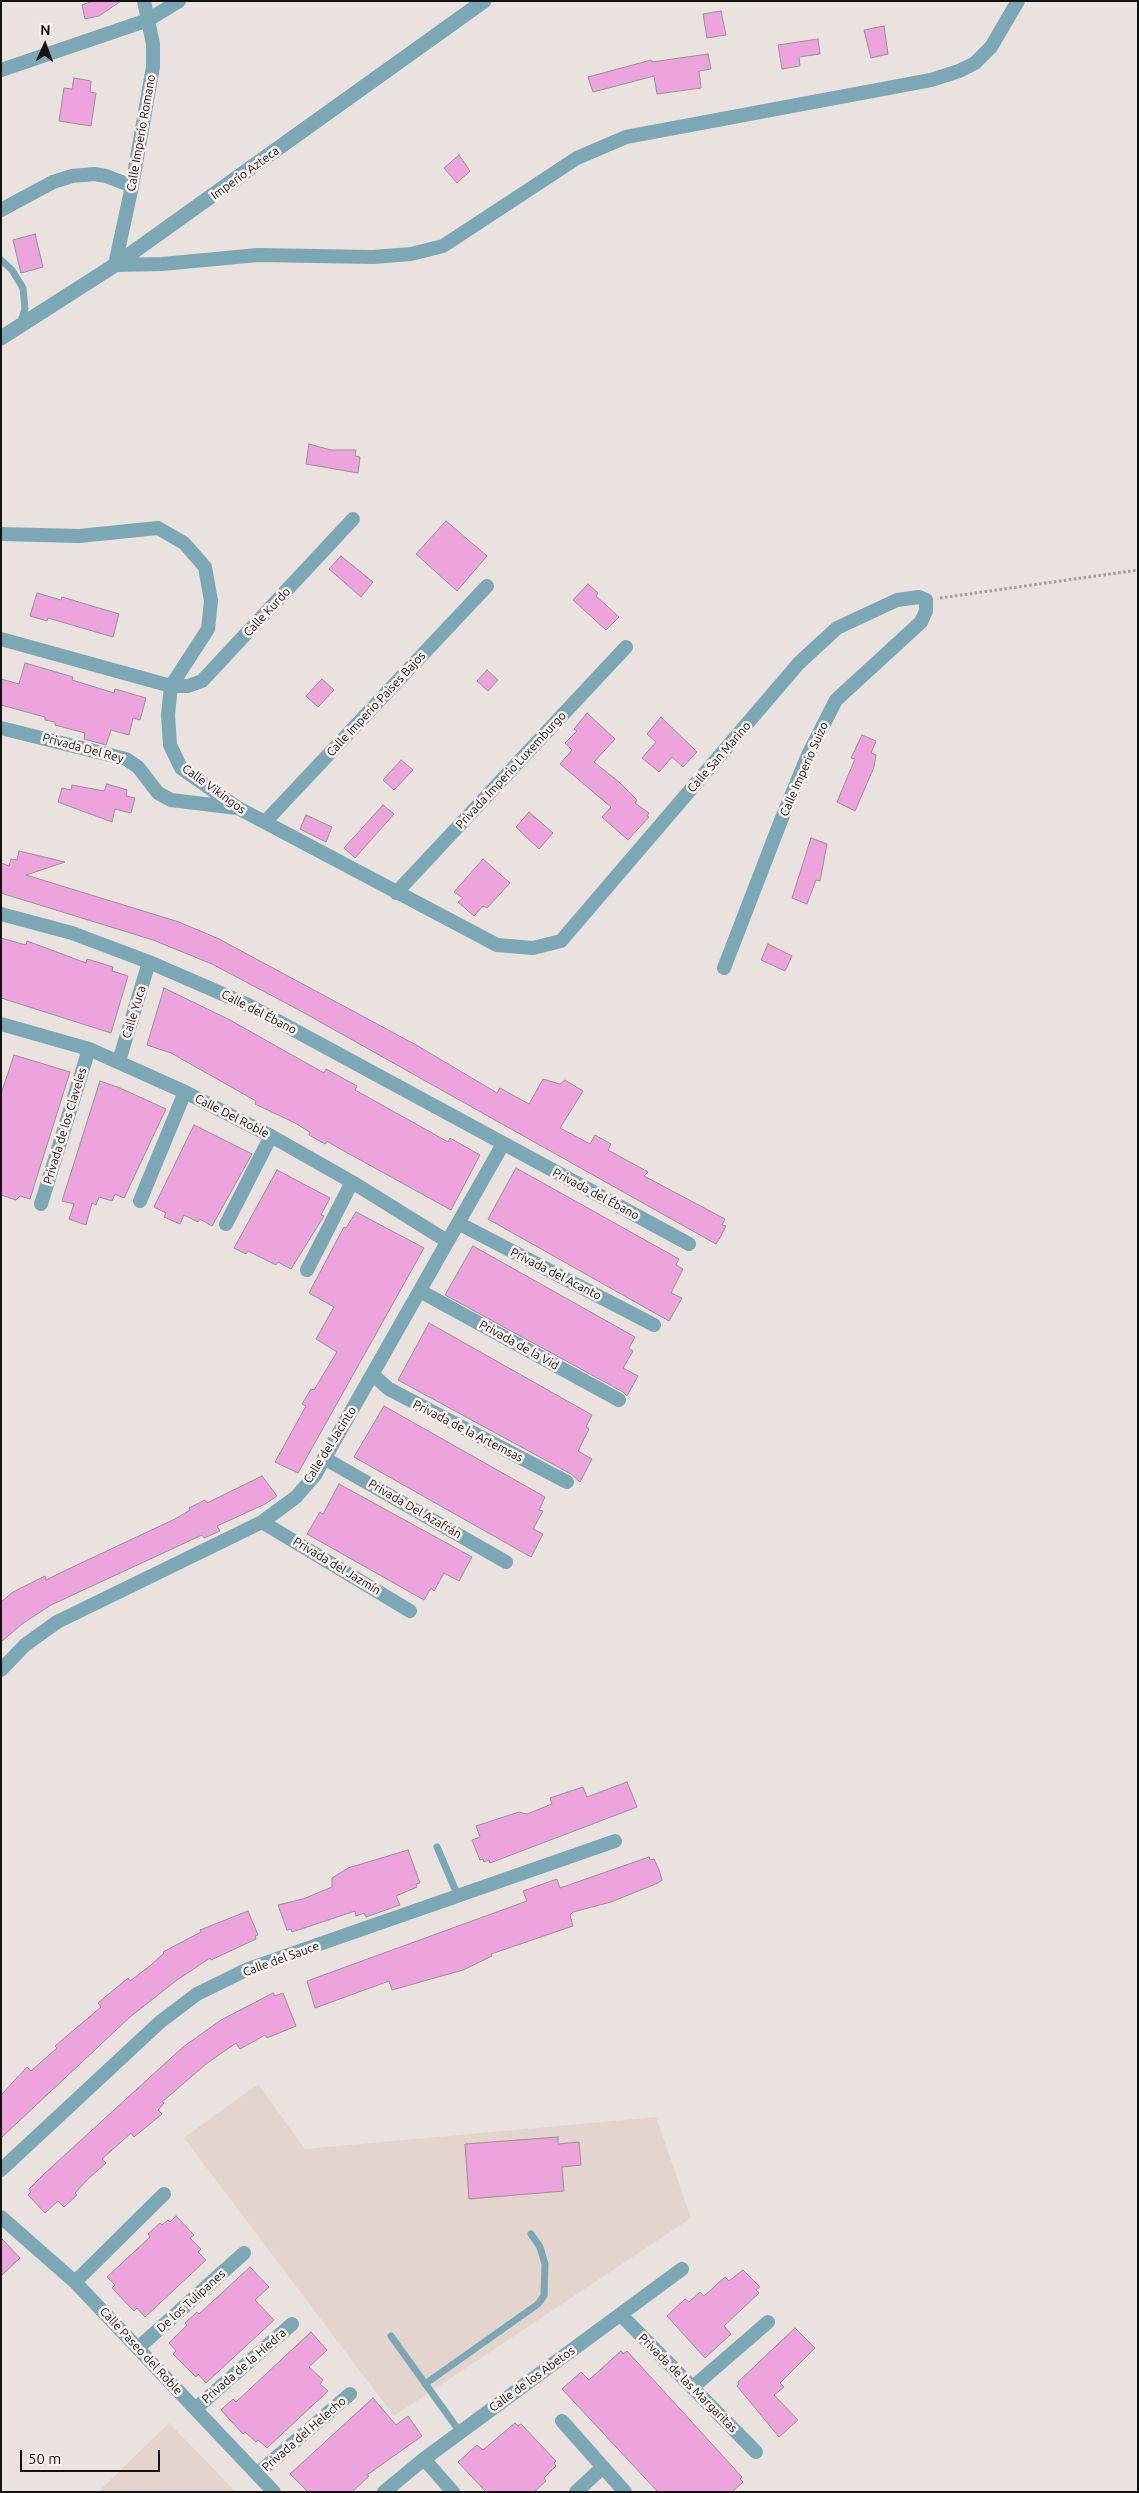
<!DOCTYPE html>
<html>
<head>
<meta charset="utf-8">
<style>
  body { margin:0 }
  #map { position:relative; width:1139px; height:2493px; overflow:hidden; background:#e9e2df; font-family:Ubuntu,sans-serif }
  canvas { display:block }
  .frame { position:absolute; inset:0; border:2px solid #151312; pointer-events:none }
  .north { position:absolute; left:20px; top:20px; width:50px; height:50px; -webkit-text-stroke:4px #f7f0ec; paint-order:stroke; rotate:2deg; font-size:14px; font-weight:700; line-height:20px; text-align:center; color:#151312 }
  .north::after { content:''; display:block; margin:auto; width:18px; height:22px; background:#151312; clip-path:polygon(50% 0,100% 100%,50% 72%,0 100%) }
  .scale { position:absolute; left:20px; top:2450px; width:140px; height:22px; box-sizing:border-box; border:2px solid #151312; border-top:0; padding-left:6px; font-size:15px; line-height:18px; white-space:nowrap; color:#151312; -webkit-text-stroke:4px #f7f0ec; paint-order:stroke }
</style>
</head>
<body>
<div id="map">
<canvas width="1139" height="2493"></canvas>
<div class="frame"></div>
<div class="north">N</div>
<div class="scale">50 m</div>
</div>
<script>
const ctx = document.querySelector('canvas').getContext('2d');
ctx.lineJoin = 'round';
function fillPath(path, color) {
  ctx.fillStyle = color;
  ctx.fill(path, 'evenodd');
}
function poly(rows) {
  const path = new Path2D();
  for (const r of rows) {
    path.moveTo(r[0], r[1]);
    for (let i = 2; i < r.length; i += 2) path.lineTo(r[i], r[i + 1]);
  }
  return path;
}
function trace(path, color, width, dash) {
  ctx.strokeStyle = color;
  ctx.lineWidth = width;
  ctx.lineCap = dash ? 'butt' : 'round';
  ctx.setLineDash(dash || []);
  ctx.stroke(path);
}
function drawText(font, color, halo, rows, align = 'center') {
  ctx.font = font + ' Ubuntu,sans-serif';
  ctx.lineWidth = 5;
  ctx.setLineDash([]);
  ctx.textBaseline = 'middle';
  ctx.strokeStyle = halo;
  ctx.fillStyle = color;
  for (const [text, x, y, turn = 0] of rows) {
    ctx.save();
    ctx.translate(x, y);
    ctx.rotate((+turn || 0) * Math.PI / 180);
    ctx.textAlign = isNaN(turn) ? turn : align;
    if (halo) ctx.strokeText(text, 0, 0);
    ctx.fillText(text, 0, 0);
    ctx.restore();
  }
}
fillPath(poly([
  [258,2084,305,2149,656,2117,691,2218,394,2416,184,2138],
  [169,2423,236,2492,98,2492]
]), '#e3d5ce');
const building = poly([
  [93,1,121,1,99,16,85,19,82,5,93,1],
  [721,11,726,35,707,38,703,14,721,11],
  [884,26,888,54,871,58,864,30,884,26],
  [818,39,820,54,799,57,800,66,782,69,778,45,818,39],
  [708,54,711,69,699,71,701,88,657,94,654,76,593,92,588,77,651,60,652,62,708,54],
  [74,78,91,81,90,92,96,93,91,126,59,121,64,88,72,89,74,78],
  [459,155,470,171,457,183,444,168,459,155],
  [35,234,43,267,21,273,13,240,35,234],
  [309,444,331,450,356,450,355,456,360,457,358,473,306,464,309,444],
  [446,521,487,556,457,591,416,554,446,521],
  [341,556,373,582,361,597,329,569,341,556],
  [588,584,598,593,596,596,619,617,606,630,573,600,588,584],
  [37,593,61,600,62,597,119,614,113,637,48,618,47,621,30,616,37,593],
  [25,663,73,677,72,680,114,693,115,689,146,698,140,720,133,718,129,735,111,730,106,745,84,739,85,733,55,725,55,722,45,720,45,717,1,705,1,679,19,684,25,663],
  [487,670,498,680,488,691,477,681,487,670],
  [322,679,334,690,318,707,306,696,322,679],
  [587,713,615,739,594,762,619,782,637,800,635,803,649,813,647,816,649,817,628,840,602,817,611,807,560,764,572,750,565,743,577,731,574,729,587,713],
  [661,717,697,752,683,767,672,757,659,772,642,758,656,742,647,734,661,717],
  [862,735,876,741,871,753,876,755,874,767,855,811,837,802,855,759,851,758,862,735],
  [401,760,413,770,394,790,383,780,401,760],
  [107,784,127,790,126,796,135,798,131,813,115,809,112,822,58,802,62,788,71,790,72,785,104,791,107,784],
  [383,805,394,814,355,858,344,848,383,805],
  [529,812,553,833,539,849,516,827,529,812],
  [306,815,332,827,326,842,300,829,306,815],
  [811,838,827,844,820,881,816,880,807,904,792,898,811,838],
  [19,851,65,862,26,875,179,922,219,939,418,1046,497,1093,500,1088,529,1104,543,1079,560,1084,565,1080,583,1091,560,1128,590,1144,595,1135,611,1144,608,1150,648,1172,644,1176,725,1219,722,1225,726,1226,721,1236,716,1244,299,1010,212,964,153,940,1,893,1,863,9,866,11,859,17,860,19,851],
  [483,859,510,883,487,908,483,906,474,916,458,902,463,898,454,892,483,859],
  [1,938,26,945,27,941,86,963,87,959,97,962,113,967,112,971,128,976,111,1033,1,998,1,938],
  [768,944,792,956,785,971,761,960,768,944],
  [164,988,230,1020,315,1068,324,1073,326,1069,357,1086,355,1090,416,1124,448,1142,450,1138,480,1155,451,1210,335,1146,327,1141,325,1144,309,1135,310,1132,295,1123,255,1104,256,1101,171,1053,147,1045,164,988],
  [14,1055,70,1072,30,1199,20,1196,16,1200,1,1195,1,1094,14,1055],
  [100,1081,120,1088,166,1109,124,1198,115,1194,112,1201,99,1197,96,1205,92,1203,86,1225,69,1219,74,1204,62,1201,100,1081],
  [194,1125,252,1154,212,1226,200,1219,198,1222,184,1215,180,1224,164,1217,166,1213,154,1207,194,1125],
  [516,1168,679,1259,676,1265,683,1269,671,1293,682,1298,669,1321,488,1219,516,1168],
  [277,1170,330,1198,321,1215,324,1216,291,1269,278,1262,276,1265,248,1251,246,1254,234,1248,277,1170],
  [356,1212,424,1248,298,1473,275,1462,306,1406,302,1404,311,1389,314,1390,337,1352,316,1339,334,1307,309,1293,344,1227,346,1228,356,1212],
  [473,1246,635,1337,629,1348,633,1351,623,1368,638,1376,627,1396,623,1392,445,1295,473,1246],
  [429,1323,592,1415,586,1427,589,1429,578,1451,592,1459,580,1482,571,1474,398,1380,429,1323],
  [384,1406,545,1497,539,1510,543,1511,533,1529,543,1534,531,1557,354,1457,384,1406],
  [262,1476,277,1496,265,1504,217,1526,220,1531,204,1538,202,1535,51,1605,22,1624,1,1642,1,1602,13,1592,45,1576,46,1580,62,1572,175,1519,190,1510,189,1508,205,1500,207,1503,262,1476],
  [339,1484,472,1557,459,1581,444,1573,434,1591,431,1588,424,1600,307,1534,320,1512,323,1514,339,1484],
  [627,1782,637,1807,490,1863,489,1860,484,1862,483,1859,480,1860,472,1840,480,1837,476,1826,519,1812,527,1814,552,1804,550,1798,583,1787,587,1797,627,1782],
  [408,1850,420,1883,416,1884,417,1887,396,1896,400,1905,366,1917,364,1913,356,1916,355,1911,292,1932,291,1929,287,1930,278,1905,303,1899,332,1887,332,1878,348,1868,408,1850],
  [649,1857,650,1860,654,1859,659,1870,662,1880,658,1883,611,1902,573,1912,570,1915,573,1926,491,1954,492,1956,463,1970,392,1990,389,1981,315,2008,307,1981,527,1901,523,1891,557,1879,560,1888,649,1857],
  [248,1911,258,1935,255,1936,256,1939,211,1960,210,1958,177,1980,130,2017,1,2138,1,2095,27,2067,31,2071,57,2048,55,2046,101,2007,98,2003,128,1978,130,1981,151,1965,164,1953,163,1952,201,1932,200,1930,248,1911],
  [273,1993,275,1996,283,1993,296,2026,267,2038,265,2035,240,2049,236,2043,206,2064,162,2102,164,2103,158,2110,162,2114,134,2137,131,2133,102,2159,106,2163,89,2178,75,2193,77,2195,64,2207,58,2201,45,2213,28,2195,31,2192,29,2189,44,2174,183,2047,221,2020,273,1993],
  [558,2137,558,2144,579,2142,581,2165,562,2167,564,2191,469,2199,465,2144,558,2137],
  [176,2216,194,2235,190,2238,201,2249,198,2252,206,2260,145,2317,137,2308,134,2311,112,2288,115,2285,107,2277,150,2237,148,2234,160,2223,162,2225,168,2220,170,2222,176,2216],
  [1,2238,20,2258,1,2276,1,2238],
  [250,2267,269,2287,255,2300,274,2320,206,2383,198,2374,196,2377,173,2354,176,2351,169,2343,187,2325,185,2323,197,2312,199,2314,250,2267],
  [743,2270,760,2287,756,2290,759,2293,724,2326,731,2334,705,2358,667,2316,685,2299,689,2302,700,2292,704,2296,725,2277,729,2281,743,2270],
  [795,2328,815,2348,780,2383,784,2387,774,2395,798,2420,779,2437,737,2386,739,2384,738,2382,795,2328],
  [311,2332,327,2350,309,2367,323,2380,320,2384,328,2391,267,2448,258,2440,256,2442,245,2432,243,2434,221,2410,233,2399,236,2402,311,2332],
  [621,2351,623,2354,627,2351,742,2477,740,2479,743,2482,732,2492,658,2492,562,2389,581,2372,589,2380,621,2351],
  [373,2398,396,2425,408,2416,422,2436,367,2475,369,2476,352,2492,308,2492,290,2474,373,2398],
  [515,2423,518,2426,521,2424,556,2461,554,2463,556,2466,544,2478,546,2481,534,2492,486,2492,458,2462,477,2445,483,2450,515,2423]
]);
fillPath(building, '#eda4dc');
trace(building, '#969195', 1);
trace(poly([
  [940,598,1138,570]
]), '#a39d9b', 3, [2.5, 2.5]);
trace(poly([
  [1,260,12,270,23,288,25,309,20,324],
  [437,1847,458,1896],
  [391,2336,460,2432],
  [425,2384,538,2304,544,2296,545,2264,540,2247,531,2234]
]), '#7ca7b4', 7);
trace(poly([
  [144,1,153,44,153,67,132,186,115,265,162,264,258,255,373,257,411,254,443,246,577,158,626,137,931,80,959,71,975,63,991,47,1018,1],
  [1,70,148,20,179,1],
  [1,210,53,182,72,176,94,174,106,176,132,186],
  [1,534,79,536,158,528,184,543,205,567,211,601,208,629,171,686,168,715,170,745,181,768,238,808,497,945,533,948,561,941,799,663,837,628,897,600,919,597,926,600,926,611,921,622,836,700,808,755,780,823,724,968],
  [1,639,171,686,188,686,202,681,353,519],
  [1,728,126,759,138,767,158,793,171,800,237,808],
  [265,822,487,586],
  [396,893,626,647],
  [1,914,72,933,149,962,248,1005,689,1244],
  [1,1024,89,1049,185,1092,271,1136,352,1182,447,1241],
  [119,1061,149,962],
  [140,1201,185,1092],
  [41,1204,89,1049],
  [458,1223,654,1325],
  [226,1224,271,1136],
  [307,1270,352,1182],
  [420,1291,619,1400],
  [373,1375,389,1389,567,1482],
  [324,1458,506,1562],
  [262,1522,410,1611],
  [1,1670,25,1645,57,1622,262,1522,296,1497,315,1475,503,1144],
  [1,2170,160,2022,197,1994,248,1969,615,1841],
  [1,2217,75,2282,274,2492],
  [75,2282,164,2194],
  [621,2315,756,2452],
  [138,2348,244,2253],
  [693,2387,768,2322],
  [195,2409,292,2324],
  [562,2421,625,2492],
  [424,2459,453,2492],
  [257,2474,350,2394],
  [384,2492,424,2459,682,2269],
  [576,2492,603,2467]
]), '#7ca7b4', 14);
trace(poly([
  [1,338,115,265,484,1]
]), '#7ca7b4', 15);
drawText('12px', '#151312', '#f7f0ec', [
  ["Calle Imperio Romano",141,133,-80],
  ["Imperio Azteca",245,173,-36],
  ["Calle Kurdo",267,612,-47],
  ["Calle Imperio Paises Bajos",376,704,-47],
  ["Privada Del Rey",83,748,15],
  ["Calle San Marino",719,757,-49],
  ["Calle Imperio Suizo",804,769,-66],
  ["Privada Imperio Luxemburgo",511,770,-47],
  ["Calle Vikingos",214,789,36],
  ["Calle Yuca",134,1012,-73],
  ["Calle del Ébano",259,1012,27],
  ["Calle Del Roble",232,1116,27],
  ["Privada de los Claveles",65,1126,-73],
  ["Privada del Ébano",596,1194,28],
  ["Privada del Acanto",556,1274,27],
  ["Privada de la Vid",519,1345,29],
  ["Privada de la Artemsas",468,1431,27],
  ["Calle del Jacinto",330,1445,-58],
  ["Privada Del Azafrán",415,1509,30],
  ["Privada del Jazmín",337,1566,31],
  ["Calle del Sauce",281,1959,-20],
  ["De los Tulipanes",191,2301,-42],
  ["Calle Paseo del Roble",141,2351,47],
  ["Privada de la Hiedra",244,2366,-41],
  ["Calle de los Abetos",532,2379,-36],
  ["Privada de las Margaritas",688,2383,45],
  ["Privada del Helecho",304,2434,-41]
]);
</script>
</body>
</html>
